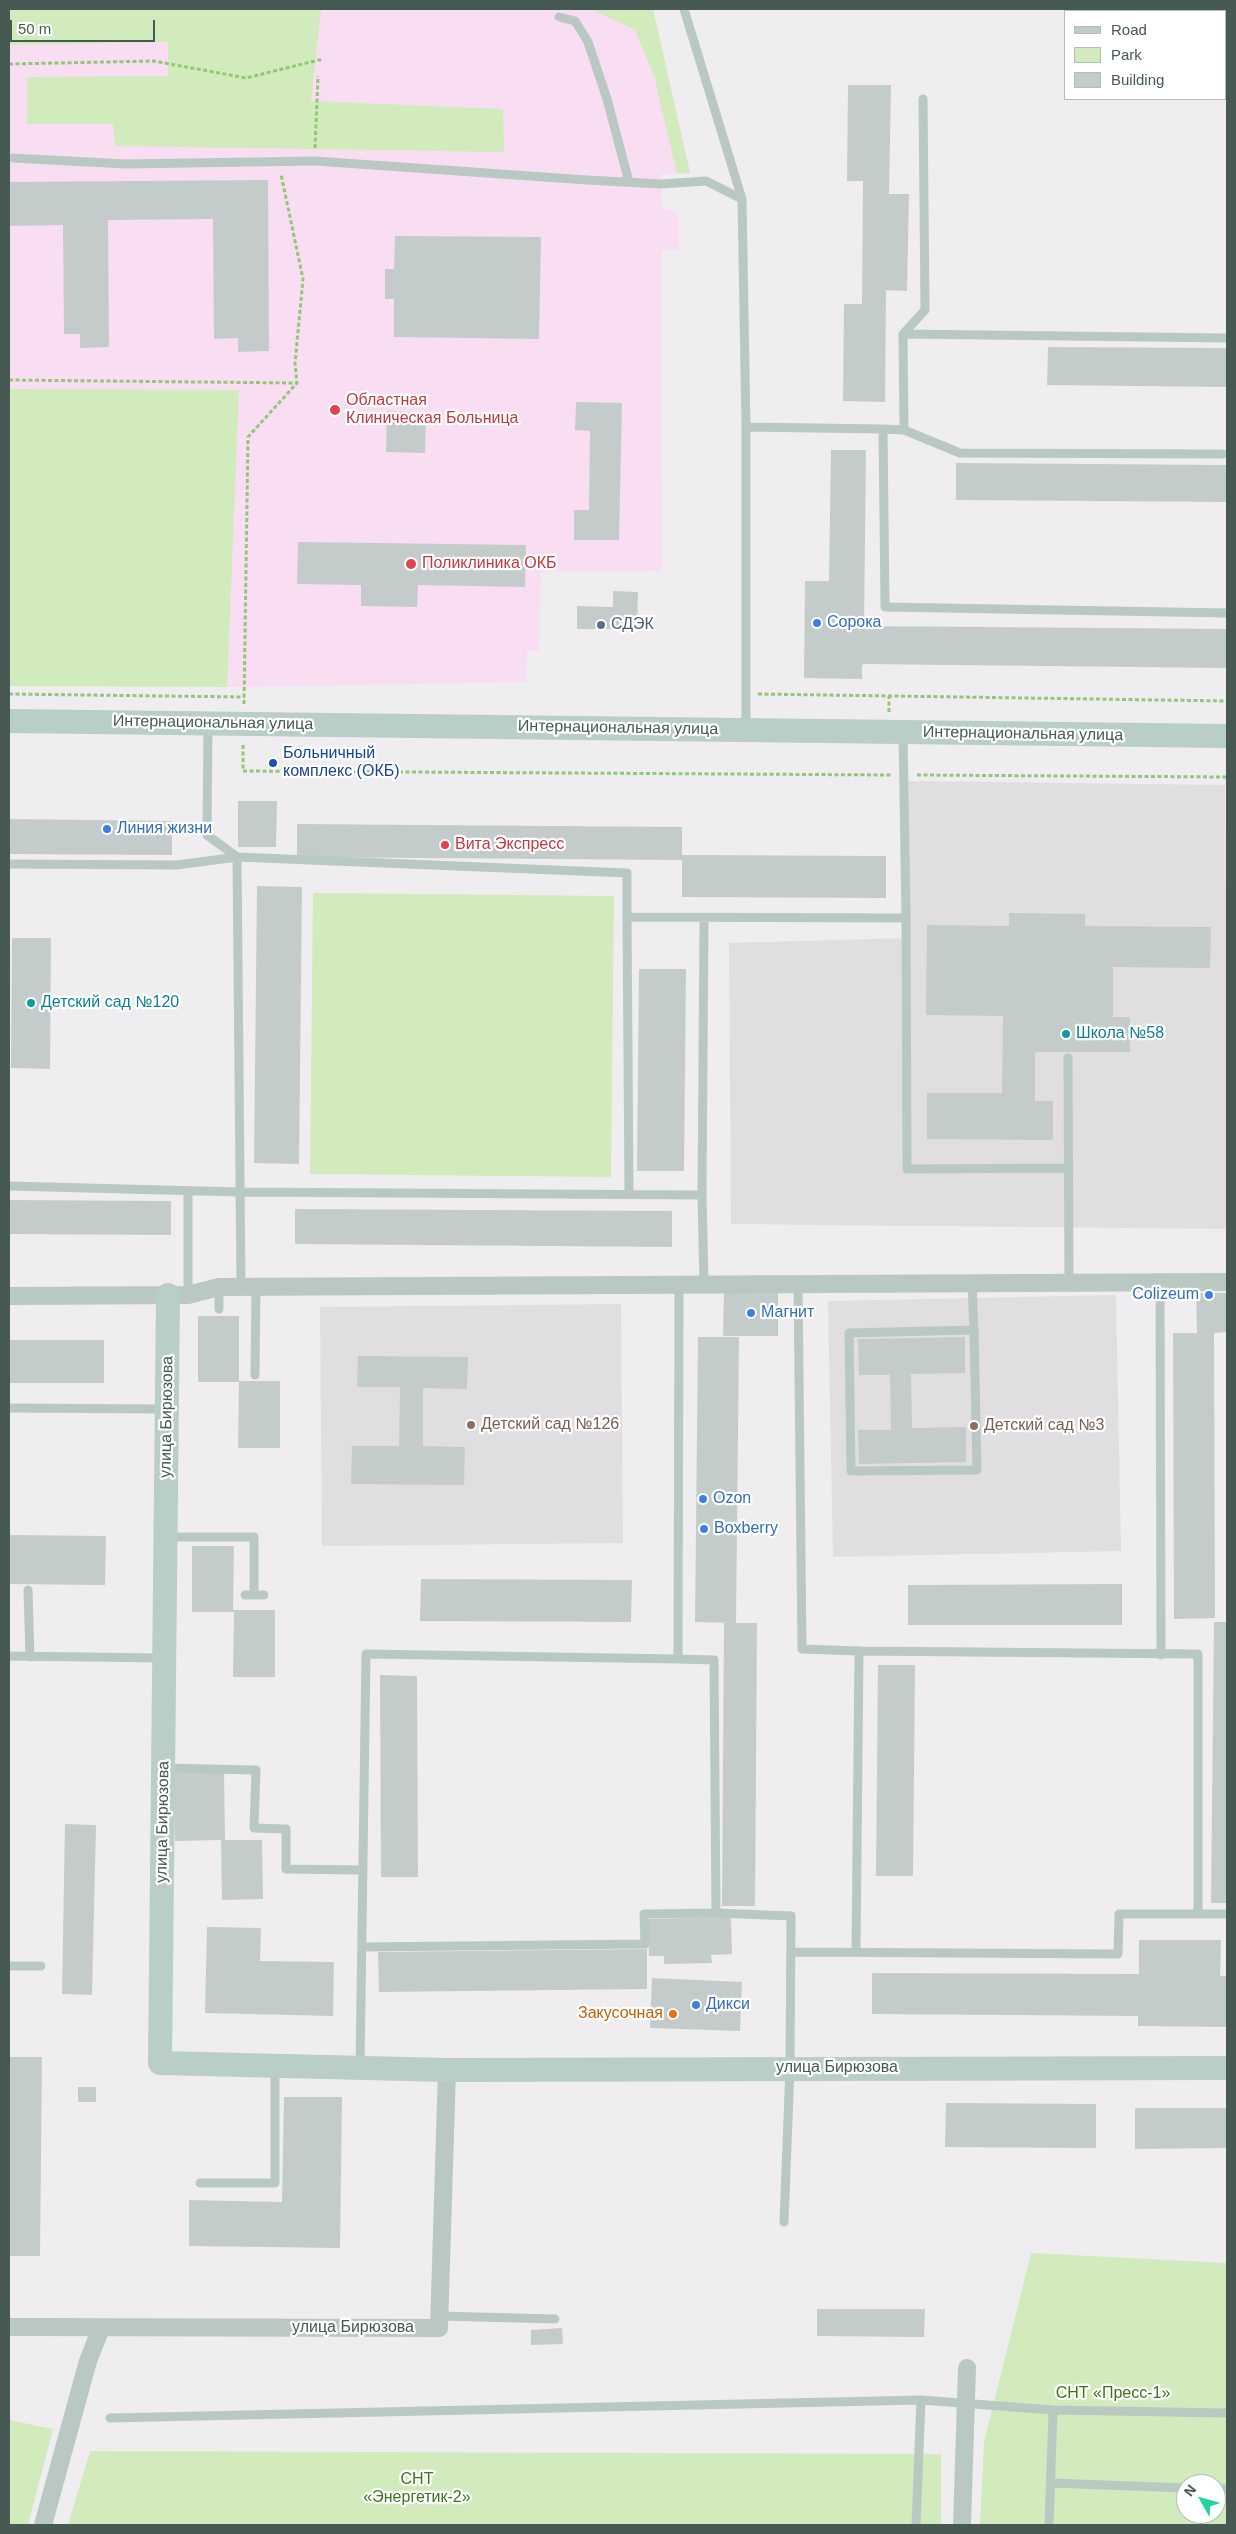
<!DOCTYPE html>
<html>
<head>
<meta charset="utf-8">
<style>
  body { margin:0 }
  #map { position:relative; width:1236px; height:2534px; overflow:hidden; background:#efedef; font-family:Arial,sans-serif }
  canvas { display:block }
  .frame { position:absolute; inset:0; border:10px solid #465952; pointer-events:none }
  .legend { position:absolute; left:1064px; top:10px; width:162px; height:90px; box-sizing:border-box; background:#fff; border:1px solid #b5bdba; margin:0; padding:6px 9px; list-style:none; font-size:15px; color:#465952 }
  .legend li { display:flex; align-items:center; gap:10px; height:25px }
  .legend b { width:25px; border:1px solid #b5bdba }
  .north { position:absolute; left:1176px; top:2474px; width:50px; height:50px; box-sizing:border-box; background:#fff; border:1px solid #b5bdba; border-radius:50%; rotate:308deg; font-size:14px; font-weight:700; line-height:20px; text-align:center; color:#465952 }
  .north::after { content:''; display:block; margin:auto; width:18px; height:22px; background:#23d3a0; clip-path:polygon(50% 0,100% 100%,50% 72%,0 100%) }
  .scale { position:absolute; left:10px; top:20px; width:145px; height:22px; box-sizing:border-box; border:2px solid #465952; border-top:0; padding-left:6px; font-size:15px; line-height:18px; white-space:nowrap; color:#465952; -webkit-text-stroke:4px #fff; paint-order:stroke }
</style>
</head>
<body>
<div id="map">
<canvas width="1236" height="2534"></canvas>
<div class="frame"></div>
<ul class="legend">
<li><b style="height:6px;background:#b9cec7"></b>Road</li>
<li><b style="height:14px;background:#d2ebbd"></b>Park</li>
<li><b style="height:14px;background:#c4cccb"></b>Building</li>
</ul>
<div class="north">N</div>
<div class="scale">50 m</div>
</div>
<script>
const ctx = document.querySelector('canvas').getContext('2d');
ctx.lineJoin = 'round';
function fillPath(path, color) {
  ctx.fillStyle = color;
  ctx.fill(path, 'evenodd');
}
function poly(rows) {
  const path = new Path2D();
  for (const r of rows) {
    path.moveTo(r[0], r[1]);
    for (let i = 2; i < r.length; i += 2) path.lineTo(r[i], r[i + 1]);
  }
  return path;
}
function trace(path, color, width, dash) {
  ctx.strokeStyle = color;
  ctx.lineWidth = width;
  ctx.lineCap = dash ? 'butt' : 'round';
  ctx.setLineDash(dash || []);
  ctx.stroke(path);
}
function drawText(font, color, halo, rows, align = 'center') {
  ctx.font = font + ' Arial,sans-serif';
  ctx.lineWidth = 4.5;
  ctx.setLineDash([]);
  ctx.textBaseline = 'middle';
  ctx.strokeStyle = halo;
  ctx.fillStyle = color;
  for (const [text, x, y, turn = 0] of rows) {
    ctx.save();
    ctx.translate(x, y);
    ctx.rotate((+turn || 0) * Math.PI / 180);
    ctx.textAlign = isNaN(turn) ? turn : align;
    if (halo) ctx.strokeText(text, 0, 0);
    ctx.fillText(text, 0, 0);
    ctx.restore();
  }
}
fillPath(poly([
  [908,781,1225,785,1227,1229,731,1224,729,943,905,938],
  [1116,1295,1121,1551,833,1557,828,1301],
  [621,1304,623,1543,322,1546,320,1307]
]), '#e0dee1');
fillPath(poly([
  [9,9,653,9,690,173,661,174,662,208,678,213,679,250,661,250,662,571,541,572,539,651,527,651,526,682,244,687,9,686]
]), '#f9ddf2');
fillPath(poly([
  [10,9,321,9,311,101,503,109,504,152,115,146,113,124,27,124,27,77,168,76,168,42,10,45],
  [591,9,653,9,690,173,677,174,654,76,635,30],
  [9,389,239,390,227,687,9,686],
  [313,893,614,896,611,1177,310,1174],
  [1031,2253,1227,2263,1227,2525,980,2525,984,2442],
  [1186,2484,1216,2484,1216,2514,1186,2514],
  [9,2420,53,2429,28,2525,9,2525],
  [90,2451,941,2454,941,2525,68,2525]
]), '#d2ebbd');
fillPath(poly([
  [848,85,891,85,889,194,909,194,907,291,886,290,885,402,843,401,844,304,862,304,863,181,847,181],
  [268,180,269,351,238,352,238,338,214,339,213,219,108,220,109,347,80,348,80,334,64,334,63,225,9,226,9,182],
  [395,236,541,237,539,339,394,337,394,299,385,299,385,269,394,269],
  [1048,347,1227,348,1227,387,1047,385],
  [576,402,622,403,619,540,574,540,574,510,589,510,590,431,575,430],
  [387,411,426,413,425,453,386,452],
  [831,450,866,450,864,626,1227,629,1227,668,864,664,862,665,862,679,804,678,805,581,829,581],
  [956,463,1226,465,1226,502,956,500],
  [298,542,526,545,525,587,418,585,417,607,361,606,361,585,297,584],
  [613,591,638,592,637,629,577,629,577,606,613,607],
  [238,801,277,801,276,847,238,847],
  [9,819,172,821,172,855,9,854],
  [297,824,682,827,682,855,886,856,886,898,682,897,682,860,297,857],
  [257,886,302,887,299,1164,254,1163],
  [1009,913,1085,914,1085,926,1211,927,1210,968,1113,967,1113,1017,1130,1017,1130,1052,1035,1052,1035,1101,1053,1101,1053,1140,927,1139,927,1093,1002,1093,1003,1016,926,1015,927,925,1009,926],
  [12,938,51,938,50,1069,11,1068],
  [639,969,686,969,684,1171,637,1171],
  [9,1200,171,1201,171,1235,9,1234],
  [295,1209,672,1211,672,1247,295,1244],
  [724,1290,778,1290,778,1336,723,1336],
  [1196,1293,1227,1293,1227,1332,1214,1333,1215,1618,1174,1619,1173,1333,1197,1333],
  [198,1316,239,1316,239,1382,198,1382],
  [698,1337,739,1337,736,1623,695,1622],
  [965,1337,965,1373,911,1374,912,1428,966,1427,966,1462,859,1464,858,1430,891,1430,890,1375,859,1375,858,1339],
  [9,1340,104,1340,104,1383,9,1383],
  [358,1356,468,1357,467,1389,423,1388,423,1446,465,1447,464,1485,351,1484,352,1446,399,1446,400,1387,357,1387],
  [239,1381,280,1381,280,1448,238,1448],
  [9,1535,106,1536,105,1585,9,1584],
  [192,1546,234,1546,233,1610,275,1610,275,1677,233,1677,234,1612,192,1612],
  [421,1579,632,1580,631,1622,420,1621],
  [1122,1584,1122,1625,908,1625,908,1585],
  [1214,1622,1227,1622,1227,1903,1211,1903],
  [724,1623,757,1623,755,1906,722,1906],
  [878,1665,915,1665,913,1876,876,1876],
  [380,1675,417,1676,418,1877,381,1877],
  [224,1771,225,1840,262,1840,263,1899,222,1900,221,1840,175,1841,174,1772],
  [65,1824,96,1825,92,1995,62,1994],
  [731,1917,732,1954,711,1955,712,1963,664,1964,664,1956,649,1956,648,1919],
  [207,1927,261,1928,260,1961,334,1962,333,2016,205,2013],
  [1139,1940,1221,1940,1220,1976,1227,1976,1227,2027,1138,2026,1138,2016,872,2014,872,1973,1139,1974],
  [647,1949,647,1989,379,1992,378,1952],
  [652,1978,742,1982,740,2031,650,2028],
  [9,2057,42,2057,40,2256,9,2256],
  [78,2087,96,2087,96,2102,78,2102],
  [284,2097,342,2097,340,2248,189,2246,189,2200,282,2202],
  [946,2103,1096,2104,1096,2148,945,2147],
  [1135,2108,1227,2108,1227,2148,1135,2149],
  [817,2309,925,2309,924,2337,817,2336],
  [562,2328,563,2344,531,2345,531,2330]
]), '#c4cccb');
trace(poly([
  [9,64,154,61,246,78,323,59],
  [315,148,318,76],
  [9,380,296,383],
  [9,694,244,697],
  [758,694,1227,701],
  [244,704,248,437,297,383,295,363,303,279,281,174],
  [889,712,889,696],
  [243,745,243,771,891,775],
  [917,775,1227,777]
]), '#92c777', 3, [4, 2.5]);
trace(poly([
  [684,9,742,199,746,427,746,730],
  [559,17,575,21,588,42,607,99,629,182],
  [13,158,126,164,315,161,587,180,661,184,706,181,742,199],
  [903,334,1227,338],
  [746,427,883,429,885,607,1227,613],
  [883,429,904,430,903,334,925,310,923,99],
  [904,430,960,453,1223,454],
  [208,723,207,835,237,857,241,1287],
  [9,864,177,865,237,857,627,873,627,917,906,918,903,732],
  [627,917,629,1195],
  [906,918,907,1169,1069,1168],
  [1068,1058,1069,1283],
  [9,1186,240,1192,702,1195,704,1285],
  [188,1191,188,1295],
  [702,1195,704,919],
  [972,1283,974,1330,977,1470,851,1471,849,1333,974,1330],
  [1160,1283,1161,1655],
  [798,1284,802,1649,859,1651],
  [679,1285,678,1659,714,1660,716,1913],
  [219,1309,219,1287],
  [255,1375,256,1286],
  [9,1408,166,1409],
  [166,1537,254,1537,254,1595,245,1595],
  [28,1590,30,1657],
  [254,1595,264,1595],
  [9,1656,163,1658],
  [163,1768,256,1770,254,1828,286,1829,286,1869,363,1870],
  [362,1947,645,1944,644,1914,716,1913,791,1916,790,2068,784,2222],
  [792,1952,1118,1954,1119,1914,1227,1914],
  [856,1952,859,1651,1198,1654,1198,1914],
  [9,1966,41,1966],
  [360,2067,366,1654,678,1659],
  [200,2183,275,2183,275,2066],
  [439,2316,555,2319],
  [110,2418,921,2400,1053,2410],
  [1051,2483,1186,2488],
  [1216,2489,1227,2489],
  [916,2525,921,2400],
  [1049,2525,1053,2410,1227,2413]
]), '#b9c9c2', 9);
trace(poly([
  [9,1296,188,1295,219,1287,1227,1282],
  [9,2327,439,2328,447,2070],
  [43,2525,88,2361,101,2328],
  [962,2525,967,2368]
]), '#b9c9c2', 18);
trace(poly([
  [9,721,1227,736],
  [168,1295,160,2063,447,2070,1227,2068]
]), '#b9cec7', 24);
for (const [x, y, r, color] of [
  [335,410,6,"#e0444e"],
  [411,564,6,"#e0444e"],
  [817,623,5,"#3f7fe0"],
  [601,625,5,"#5c6f8a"],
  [273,763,5,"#1a4fb4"],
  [107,829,5,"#3f7fe0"],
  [445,845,5,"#e0444e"],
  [31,1003,5,"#0f9aa8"],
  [1066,1034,5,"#0f9aa8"],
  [1209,1295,5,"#3f7fe0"],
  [751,1313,5,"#3f7fe0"],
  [471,1425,5,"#8d6e63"],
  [974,1426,5,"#8d6e63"],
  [703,1499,5,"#3f7fe0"],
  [704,1529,5,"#3f7fe0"],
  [696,2005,5,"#3f7fe0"],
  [673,2014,5,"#e8710a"]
]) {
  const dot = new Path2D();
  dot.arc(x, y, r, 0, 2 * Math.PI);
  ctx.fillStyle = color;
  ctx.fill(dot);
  trace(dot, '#fff', 2);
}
drawText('16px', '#be3a42', '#fff', [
  ["Областная",346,401],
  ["Клиническая Больница",346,419],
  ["Поликлиника ОКБ",422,564],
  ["Вита Экспресс",455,845]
], 'left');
drawText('16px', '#366cbe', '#fff', [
  ["Сорока",827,623],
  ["Линия жизни",117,829],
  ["Colizeum",1199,1295,"right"],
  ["Магнит",761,1313],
  ["Ozon",713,1499],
  ["Boxberry",714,1529],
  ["Дикси",706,2005]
], 'left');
drawText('16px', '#4e5e75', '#fff', [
  ["СДЭК",611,625]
], 'left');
drawText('16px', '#465952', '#fff', [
  ["Интернациональная улица",213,723,1],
  ["Интернациональная улица",618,728,1],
  ["Интернациональная улица",1023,734,1],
  ["улица Бирюзова",167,1417,-89],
  ["улица Бирюзова",163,1822,-89],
  ["улица Бирюзова",837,2068],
  ["улица Бирюзова",353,2328]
]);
drawText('16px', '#164399', '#fff', [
  ["Больничный",283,754],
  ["комплекс (ОКБ)",283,772]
], 'left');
drawText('16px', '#0d838f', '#fff', [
  ["Детский сад №120",41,1003],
  ["Школа №58",1076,1034]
], 'left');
drawText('16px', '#785e54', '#fff', [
  ["Детский сад №126",481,1425],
  ["Детский сад №3",984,1426]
], 'left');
drawText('16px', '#c56008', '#fff', [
  ["Закусочная",663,2014]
], 'right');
drawText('16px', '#3b751c', '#fff', [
  ["СНТ «Пресс-1»",1113,2394],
  ["СНТ",417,2480],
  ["«Энергетик-2»",417,2498]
]);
</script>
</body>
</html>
